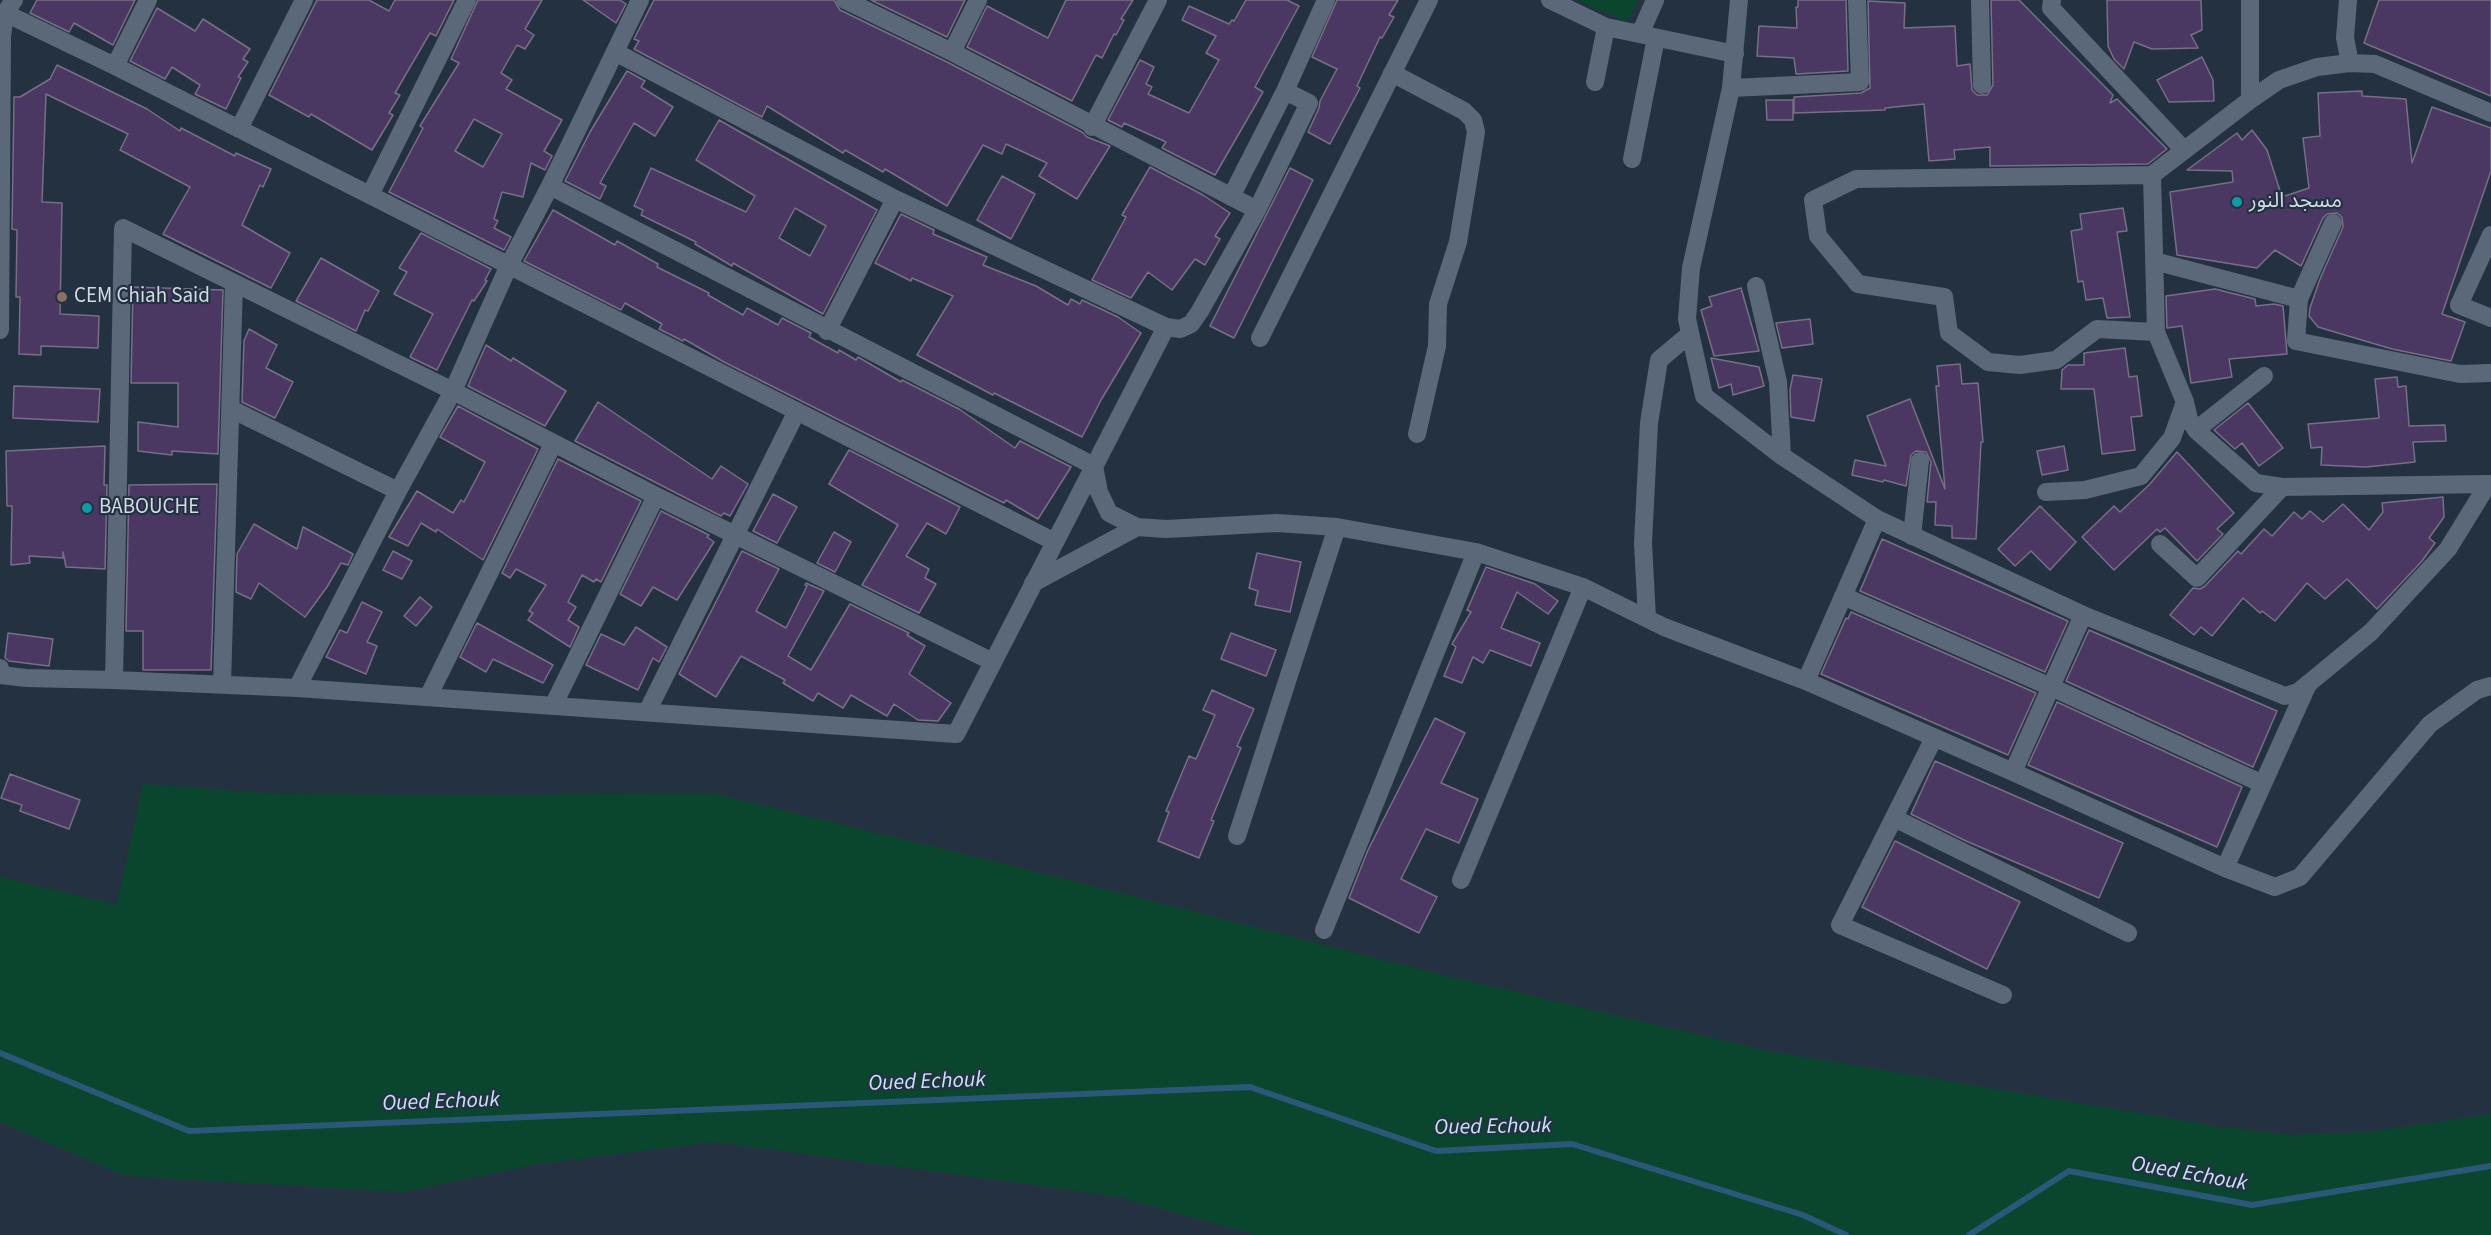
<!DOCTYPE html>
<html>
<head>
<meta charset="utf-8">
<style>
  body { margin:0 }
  canvas { display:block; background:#243141 }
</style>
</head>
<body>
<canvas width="2491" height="1235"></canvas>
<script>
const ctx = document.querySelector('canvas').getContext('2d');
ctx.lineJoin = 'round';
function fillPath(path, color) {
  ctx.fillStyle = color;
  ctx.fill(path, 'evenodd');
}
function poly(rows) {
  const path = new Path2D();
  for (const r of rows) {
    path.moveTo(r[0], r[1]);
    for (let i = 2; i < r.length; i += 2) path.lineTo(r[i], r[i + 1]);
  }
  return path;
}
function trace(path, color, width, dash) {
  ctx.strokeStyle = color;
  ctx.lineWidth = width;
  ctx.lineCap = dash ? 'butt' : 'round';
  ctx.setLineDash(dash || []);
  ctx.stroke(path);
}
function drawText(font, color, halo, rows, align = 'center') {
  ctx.font = font + ' "Source Sans 3","Noto Sans Arabic",sans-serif';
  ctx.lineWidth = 4.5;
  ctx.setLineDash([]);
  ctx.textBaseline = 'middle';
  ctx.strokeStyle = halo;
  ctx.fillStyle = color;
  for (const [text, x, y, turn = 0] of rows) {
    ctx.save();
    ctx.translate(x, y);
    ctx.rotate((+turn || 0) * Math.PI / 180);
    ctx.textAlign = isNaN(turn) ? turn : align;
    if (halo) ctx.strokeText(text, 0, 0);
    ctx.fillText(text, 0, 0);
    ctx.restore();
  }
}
fillPath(poly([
  [1577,0,1638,0,1627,22],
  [143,784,277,794,495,795,711,793,1029,870,1442,975,1768,1051,2221,1127,2293,1135,2367,1132,2491,1114,2491,1235,1255,1235,1115,1196,715,1142,537,1164,403,1192,125,1176,0,1122,0,877,117,905]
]), '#0a462d');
trace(poly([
  [0,1053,189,1131,1250,1087,1436,1151,1572,1144,1803,1215,1846,1235],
  [1969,1235,2069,1171,2252,1205,2491,1166]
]), '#2a5878', 6);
const building = poly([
  [37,0,135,0,113,45,74,23,69,32,30,13,37,0],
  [317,0,369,0,389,11,395,0,454,0,436,36,430,33,395,93,400,95,389,113,393,115,372,150,311,114,309,117,269,95,317,0],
  [478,0,542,0,525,29,534,35,525,49,517,45,501,73,512,80,506,89,562,120,544,151,552,156,545,170,531,163,523,197,502,192,494,219,498,221,494,228,511,237,504,250,389,192,423,128,420,126,459,63,451,59,478,0],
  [474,119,502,134,483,167,455,151,474,119],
  [583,0,620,0,626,4,616,23,583,0],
  [654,0,834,0,840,10,947,62,1082,132,1087,137,1110,146,1077,199,1039,176,1047,163,1006,144,1002,154,983,145,947,206,885,169,883,172,845,150,843,153,767,106,762,117,634,49,639,41,634,39,654,0],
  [871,0,965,0,947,37,871,0],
  [1066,0,1133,0,1121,19,1124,20,1116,35,1114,34,1102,58,1096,55,1072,101,967,47,987,6,1048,38,1066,0],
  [1246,0,1287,0,1299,6,1255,87,1263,92,1215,175,1162,148,1166,142,1124,123,1122,127,1108,120,1140,60,1154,67,1146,84,1152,87,1148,94,1189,113,1219,60,1206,53,1216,36,1182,20,1189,6,1229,24,1232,20,1234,21,1246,0],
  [1337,0,1398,0,1389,15,1394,17,1382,38,1380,37,1357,86,1360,88,1330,144,1308,132,1319,108,1320,101,1337,69,1312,57,1337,0],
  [1798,0,1846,0,1848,71,1796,74,1794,58,1757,56,1759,26,1797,28,1796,7,1798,7,1798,0],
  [1991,0,2019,0,2113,95,2110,103,2117,99,2167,149,2148,164,1990,166,1990,147,1954,150,1955,159,1929,161,1924,104,1885,108,1885,110,1794,113,1794,97,1861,93,1870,88,1868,1,1905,3,1904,28,1955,26,1957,66,1970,64,1972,90,1977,95,1987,95,1993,85,1991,0],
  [2107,0,2201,0,2202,30,2191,35,2198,48,2152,49,2134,42,2124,69,2114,59,2108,46,2107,0],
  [2379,0,2491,0,2491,96,2364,43,2379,0],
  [157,8,195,31,203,19,250,49,243,59,248,62,238,77,241,78,226,109,195,94,200,85,172,67,165,79,130,61,157,8],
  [2202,57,2213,80,2214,101,2169,102,2157,80,2202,57],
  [57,65,147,109,180,131,181,128,235,156,236,153,271,169,263,187,260,185,242,225,290,253,271,288,163,234,190,187,120,150,128,134,46,94,42,202,62,203,60,314,99,316,98,348,41,346,41,355,19,354,20,297,16,297,17,230,12,229,14,97,20,97,50,79,57,65],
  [627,71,645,81,641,87,673,107,655,136,634,123,600,183,606,186,600,199,565,181,590,132,627,71],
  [2362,91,2362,96,2406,99,2412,163,2432,107,2491,128,2491,171,2442,314,2465,322,2451,361,2392,349,2318,327,2309,316,2310,308,2320,279,2343,227,2342,217,2337,213,2327,214,2323,218,2301,266,2275,250,2257,268,2177,255,2170,192,2233,182,2232,171,2187,170,2237,133,2242,140,2252,130,2267,150,2282,197,2309,188,2303,138,2320,136,2318,93,2362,91],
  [1766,100,1793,100,1793,120,1767,120,1766,100],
  [719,120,877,210,823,314,733,263,732,266,695,244,696,242,641,215,643,210,634,206,651,168,746,212,755,196,696,160,719,120],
  [795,208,826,226,810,256,779,238,795,208],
  [1150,167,1203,195,1230,213,1215,236,1220,239,1205,265,1195,259,1172,290,1148,272,1131,298,1092,280,1126,217,1122,215,1150,167],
  [1290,168,1313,180,1234,338,1210,326,1290,168],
  [1002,176,1035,194,1011,239,977,220,1002,176],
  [2123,208,2127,231,2117,232,2130,317,2107,318,2103,298,2086,300,2083,281,2078,282,2071,231,2082,229,2080,214,2123,208],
  [553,210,615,245,617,241,658,264,657,267,709,293,708,295,743,315,747,308,778,325,782,318,811,333,809,337,838,353,839,350,856,360,858,357,901,382,902,380,959,409,1015,448,1020,441,1071,467,1038,519,1006,500,1004,503,724,362,684,339,683,341,659,329,662,324,625,303,621,310,524,261,553,210],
  [901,214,934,230,933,234,987,257,983,265,1036,286,1068,305,1071,299,1080,304,1082,300,1118,317,1141,333,1101,400,1082,437,994,393,993,395,917,355,953,296,912,278,911,281,875,263,901,214],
  [421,233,491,269,485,280,487,281,474,301,472,300,437,370,410,357,433,314,394,294,407,272,399,268,421,233],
  [321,258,379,291,368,311,365,310,356,331,296,301,321,258],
  [133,287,223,290,218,454,172,451,172,455,138,451,138,422,178,427,178,383,131,383,133,287],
  [1741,288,1759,351,1714,356,1701,310,1712,306,1709,297,1741,288],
  [2215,289,2255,299,2256,306,2274,304,2283,306,2287,354,2229,359,2232,377,2191,383,2182,326,2167,328,2166,296,2215,289],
  [1810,319,1813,344,1782,348,1776,323,1810,319],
  [249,329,277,345,266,368,293,382,275,418,242,402,244,341,249,329],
  [486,345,511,361,513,358,566,391,545,426,468,386,486,345],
  [2125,348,2129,377,2137,376,2142,416,2131,417,2135,450,2102,454,2094,389,2061,389,2062,370,2068,365,2084,365,2084,353,2125,348],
  [1711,358,1759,367,1764,386,1733,395,1731,384,1719,388,1711,358],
  [1960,364,1962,384,1978,383,1983,442,1981,442,1976,539,1952,538,1952,526,1935,525,1936,502,1927,502,1931,462,1926,452,1916,451,1911,455,1906,486,1884,480,1883,482,1852,475,1855,460,1886,466,1867,416,1910,399,1945,489,1936,386,1939,386,1937,366,1960,364],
  [1793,375,1822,379,1814,421,1791,417,1790,390,1793,375],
  [2397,377,2398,387,2406,386,2409,426,2445,425,2446,441,2413,442,2415,462,2366,467,2321,465,2322,447,2311,448,2308,424,2379,418,2375,379,2397,377],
  [14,386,100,389,98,422,13,418,14,386],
  [598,402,712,479,721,466,748,484,730,516,724,513,721,516,575,441,598,402],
  [2248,403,2283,448,2259,466,2242,443,2235,449,2214,430,2248,403],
  [458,406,538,449,483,560,437,529,436,532,421,523,408,546,389,537,417,491,453,513,461,500,464,502,485,462,440,437,458,406],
  [105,446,104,485,107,485,105,569,66,567,63,552,63,558,29,556,30,563,11,565,12,506,7,506,6,451,105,446],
  [2064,446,2068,470,2042,475,2037,451,2064,446],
  [849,450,960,507,946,534,927,523,906,556,929,569,925,578,936,584,919,613,862,585,898,525,829,484,849,450],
  [2177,452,2234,513,2217,529,2223,534,2197,561,2165,528,2160,532,2157,529,2114,570,2082,537,2114,506,2120,512,2149,485,2177,452],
  [558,459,641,501,601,582,596,579,594,582,582,575,568,602,576,607,568,620,579,627,570,647,528,620,533,613,529,611,546,585,516,569,510,578,502,573,558,459],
  [217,484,211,670,143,670,143,631,126,631,129,485,217,484],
  [773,494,797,507,777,543,753,531,773,494],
  [2443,497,2444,517,2429,538,2435,543,2422,561,2377,609,2347,579,2325,599,2307,583,2275,621,2262,611,2260,613,2243,598,2212,636,2201,627,2194,635,2170,615,2193,588,2200,589,2205,586,2238,551,2241,554,2264,529,2272,536,2294,512,2302,519,2310,511,2323,522,2343,504,2369,530,2383,512,2382,503,2443,497],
  [2040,506,2076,542,2050,570,2031,551,2015,566,1998,549,2040,506],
  [661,511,709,535,707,537,714,542,677,600,653,587,641,606,620,594,661,511],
  [254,524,297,549,303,527,353,554,348,565,341,563,327,587,305,617,259,583,251,599,236,592,237,554,254,524],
  [834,532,851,542,835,572,817,563,834,532],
  [1882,539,2068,621,2045,672,1860,591,1882,539],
  [393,551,412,561,402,579,383,570,393,551],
  [742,551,779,569,756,611,786,628,807,586,805,585,806,583,824,591,788,656,811,670,850,604,909,633,907,635,925,646,909,674,951,703,938,721,918,720,894,704,887,716,851,695,843,708,818,693,813,701,783,683,785,680,741,656,716,697,679,674,742,551],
  [1257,553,1301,562,1290,612,1255,605,1258,591,1249,588,1257,553],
  [1486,567,1535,584,1558,601,1548,614,1517,592,1501,628,1540,643,1531,666,1490,650,1483,663,1473,657,1462,683,1444,676,1456,647,1452,644,1471,612,1467,610,1486,567],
  [420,597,432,607,416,626,404,616,420,597],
  [362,602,382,612,367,642,377,646,366,674,326,657,340,630,347,633,362,602],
  [1851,612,2036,693,2008,755,1821,674,1846,618,1848,619,1851,612],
  [477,623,553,665,543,683,493,659,486,672,460,657,477,623],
  [636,627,667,647,659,662,653,658,638,690,586,665,601,634,624,645,636,627],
  [2089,630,2277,711,2253,767,2066,681,2089,630],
  [8,633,53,639,49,666,9,661,5,658,8,633],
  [1231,633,1276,650,1266,676,1221,659,1231,633],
  [1212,690,1254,709,1237,746,1241,748,1211,820,1214,821,1199,858,1158,841,1169,812,1166,811,1189,756,1196,759,1215,715,1203,710,1212,690],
  [2057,702,2242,787,2217,847,2028,765,2057,702],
  [1435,718,1465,733,1441,783,1478,799,1459,843,1426,829,1401,879,1437,897,1419,933,1349,898,1368,850,1435,718],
  [1935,761,2123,843,2099,898,1966,841,1911,814,1935,761],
  [10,774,80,800,69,829,20,811,22,805,1,798,10,774],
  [1895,841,2020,902,1987,969,1862,907,1895,841]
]);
fillPath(building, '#4a3863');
trace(building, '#776f84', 1.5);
trace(poly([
  [845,0,952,52,1257,210],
  [1550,0,1606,27],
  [1980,0,1982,85],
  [2052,0,2051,8,2183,149],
  [2250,0,2250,100,2152,175,2156,332,2185,402,2189,419,2196,430,2256,483,2282,487,2488,484],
  [5,13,115,66,1055,542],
  [1640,34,1655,0],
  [615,52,895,199,1166,327,1180,329,1191,324,1200,311,1257,210,1309,103,1285,91,1326,0],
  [952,52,978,0],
  [2350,63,2375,64,2491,113],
  [115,66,148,0],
  [1392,73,1464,111,1473,120,1476,132,1458,242,1438,304,1437,346,1417,434],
  [1595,82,1606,27,1735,54],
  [1731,88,1860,82,1857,0],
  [2250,100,2279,80,2317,67,2350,63,2345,38,2348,0],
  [1092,127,1158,0],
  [239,129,304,0],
  [1632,159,1656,38],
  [2152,175,1856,179,1813,200,1818,236,1858,284,1944,297,1949,333,1988,362,2020,365,2056,360,2097,329,2156,332],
  [550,186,1094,466,1099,492,1109,513,1137,527,1166,529,1277,523,1337,527,1476,552,1583,587,1664,627,1806,681,2013,772,2225,868,2275,887,2300,877,2430,724,2477,690,2491,686],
  [370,195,467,0],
  [1231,197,1285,91],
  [2491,235,2459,305,2491,318],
  [2154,261,2299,299,2296,341,2460,374,2491,373],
  [1756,286,1778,382,1782,456],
  [2299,299,2333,223],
  [0,330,2,36,5,13,14,0],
  [827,331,895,199],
  [1260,338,1429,0],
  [231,409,398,491],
  [2196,430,2264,376],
  [2046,492,2085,490,2141,476,2172,438,2185,402],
  [1912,536,1920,461],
  [2160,544,2197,578,2282,487],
  [1033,583,1137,527],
  [1843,596,2051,687,2263,784],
  [1647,618,1643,543,1649,423,1659,360,1690,334],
  [0,668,1,675,26,678,114,680,297,688,956,734,1166,327],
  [114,680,123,228,453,391,656,496,993,662],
  [1806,681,1877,519],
  [222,684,234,283],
  [297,688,398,491,453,391,509,265,550,186,640,0],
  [428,697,553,444],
  [553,706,656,496],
  [647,712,797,411],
  [1934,738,1840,925,2003,995],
  [2013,772,2083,615],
  [1894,818,2128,933],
  [1237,836,1337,527],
  [2225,868,2308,684],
  [1461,880,1583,587],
  [1324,930,1476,552]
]), '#5a687a', 18);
trace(poly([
  [1739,0,1731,88,1691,268,1687,319,1704,396,1782,456,1877,519,2083,615,2285,696,2298,692,2308,684,2371,632,2448,549,2488,484,2491,484]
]), '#5a687a', 18);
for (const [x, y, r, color] of [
  [2237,202,6,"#0f9aa8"],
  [62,297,6,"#8d6e63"],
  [87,508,6,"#0f9aa8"]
]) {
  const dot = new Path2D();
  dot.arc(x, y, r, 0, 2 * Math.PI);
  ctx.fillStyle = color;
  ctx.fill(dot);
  trace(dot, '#243141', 2);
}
drawText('21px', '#d2dae4', '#243141', [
  ["مسجد النور",2249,202],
  ["CEM Chiah Said",74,297],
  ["BABOUCHE",99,508]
], 'left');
drawText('italic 22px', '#c6e2f7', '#243141', [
  ["Oued Echouk",927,1083,-2],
  ["Oued Echouk",441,1103,-2],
  ["Oued Echouk",1493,1128,-1],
  ["Oued Echouk",2189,1175,10]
]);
</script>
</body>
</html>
